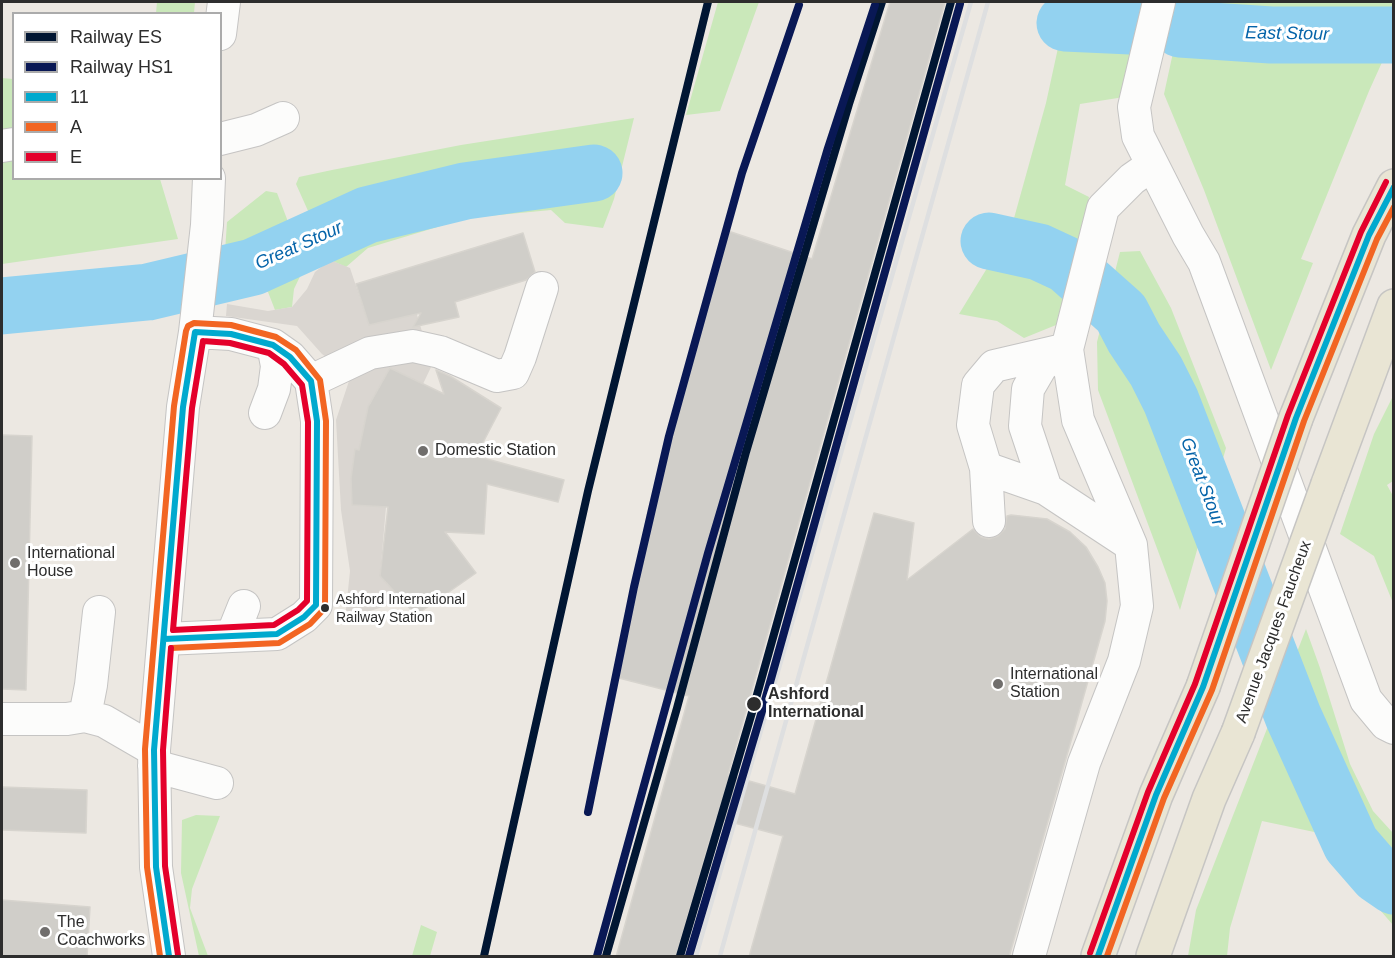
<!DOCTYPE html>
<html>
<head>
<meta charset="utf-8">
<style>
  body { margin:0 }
  #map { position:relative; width:1395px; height:958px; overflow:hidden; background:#ece8e2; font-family:Arial,sans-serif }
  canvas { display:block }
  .frame { position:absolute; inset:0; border:3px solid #2d2d2d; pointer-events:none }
  .legend { position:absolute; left:12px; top:12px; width:210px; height:168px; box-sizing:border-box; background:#fff; border:2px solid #ababab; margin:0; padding:8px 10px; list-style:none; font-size:18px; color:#2d2d2d }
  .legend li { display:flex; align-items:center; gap:12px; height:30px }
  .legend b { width:30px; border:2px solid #ababab }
</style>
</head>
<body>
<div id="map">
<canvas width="1395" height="958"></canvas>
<div class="frame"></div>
<ul class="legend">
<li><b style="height:8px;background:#011633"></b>Railway ES</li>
<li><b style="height:8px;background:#091855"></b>Railway HS1</li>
<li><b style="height:8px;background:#00a9ce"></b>11</li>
<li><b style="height:8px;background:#f26522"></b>A</li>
<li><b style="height:8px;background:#e4002b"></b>E</li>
</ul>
</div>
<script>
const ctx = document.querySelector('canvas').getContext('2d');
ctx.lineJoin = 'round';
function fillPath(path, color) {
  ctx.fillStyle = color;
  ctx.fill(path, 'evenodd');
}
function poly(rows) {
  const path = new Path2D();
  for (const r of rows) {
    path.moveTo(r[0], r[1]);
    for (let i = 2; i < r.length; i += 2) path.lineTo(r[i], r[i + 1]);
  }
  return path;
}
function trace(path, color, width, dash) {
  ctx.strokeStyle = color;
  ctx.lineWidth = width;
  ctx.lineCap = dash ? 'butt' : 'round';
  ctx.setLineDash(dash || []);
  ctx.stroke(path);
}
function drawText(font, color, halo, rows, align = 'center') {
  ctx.font = font + ' Arial,sans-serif';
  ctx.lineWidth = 6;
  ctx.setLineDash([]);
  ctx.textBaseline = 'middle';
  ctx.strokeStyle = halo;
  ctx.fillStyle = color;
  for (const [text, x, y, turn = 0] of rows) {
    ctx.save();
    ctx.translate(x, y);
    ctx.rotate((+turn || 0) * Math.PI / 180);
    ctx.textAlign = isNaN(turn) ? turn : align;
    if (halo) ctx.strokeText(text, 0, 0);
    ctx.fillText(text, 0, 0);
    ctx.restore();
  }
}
fillPath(poly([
  [157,2,195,2,194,13,156,13],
  [718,2,759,2,720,111,686,115],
  [1068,2,1145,2,1124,97,1080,104,1065,185,1089,197,1061,323,1024,338,997,321,959,314,1011,229,1046,103],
  [1184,2,1393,2,1393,38,1369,91,1301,259,1313,263,1271,370,1204,190,1164,94],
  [2,78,13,79,14,178,160,179,178,239,2,264],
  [634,118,614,199,603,228,565,223,551,210,467,218,368,248,346,267,330,260,296,184,299,177,332,170,461,145],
  [266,191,277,193,305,266,294,289,292,307,275,310,268,292,236,287,237,299,222,297,227,222],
  [1140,251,1171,308,1226,448,1180,610,1098,390,1097,342,1120,252],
  [1393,396,1393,481,1387,485,1393,496,1393,603,1374,556,1340,534,1374,434],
  [1306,629,1320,668,1350,764,1373,811,1393,833,1393,925,1354,880,1319,833,1262,821,1230,928,1227,956,1188,956,1196,910],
  [196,815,220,816,192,889,190,908,208,956,199,956,181,873,182,820],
  [421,925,437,932,430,956,412,956]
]), '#cae8ba');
fillPath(poly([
  [330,260,350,268,369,325,415,308,432,365,423,384,390,368,368,407,366,417,376,420,367,452,355,450,352,504,386,507,380,576,401,599,392,604,345,619,350,571,341,510,336,420,351,375,322,354,297,326,226,316,227,304,268,311,292,307,307,289,315,272]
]), '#dad6d1');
trace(poly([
  [1065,23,1131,26],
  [1180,29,1271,35,1394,35],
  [989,241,1039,252,1067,265,1121,313,1134,338,1156,371,1171,401,1293,716,1351,844,1378,875,1394,886],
  [2,306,148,292,253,267,367,215,465,191,594,173]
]), '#93d2f0', 57);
const building = poly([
  [890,2,945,2,728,775,795,794,874,513,914,523,907,580,973,529,981,537,989,539,998,536,1005,529,1007,516,1011,515,1047,519,1070,532,1086,547,1098,567,1105,583,1107,601,1105,621,1069,748,1009,957,749,957,783,836,716,818,676,957,616,957,689,696,615,677,648,511,725,230,812,259,890,2],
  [523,233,535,272,526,280,455,302,459,317,413,327,421,313,369,325,356,284,523,233],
  [390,368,444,394,436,370,450,376,501,408,476,456,564,480,558,502,487,484,484,534,445,532,476,573,416,615,380,576,388,507,352,505,351,478,355,449,359,450,368,407,390,368],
  [2,435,32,436,26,690,2,689,2,435],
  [2,787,87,790,86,833,2,830,2,787],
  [2,900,90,907,87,957,2,957,2,900]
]);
fillPath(building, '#d0cec9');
trace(building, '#d7d4ce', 1.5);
const minor = poly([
  [1159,2,1134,107,1138,136,1188,235,1204,262,1366,700,1386,724,1394,728],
  [220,34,224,2],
  [220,139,256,130,283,118],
  [2,146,14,144],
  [1067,349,994,366,978,385,973,425,986,468,1046,489,1131,545],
  [311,381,370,353,413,346,440,352,497,376,513,373,520,357,542,288],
  [265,413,274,389,277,366,273,345],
  [986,468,989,521],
  [1046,489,1025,426,1028,389,1042,365,1064,351],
  [232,636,244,606],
  [164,639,277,634,304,617,316,605,317,421,311,381,290,357,273,345,231,334,195,332],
  [85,716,104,721,154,750],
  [2,719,67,719,85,716,91,685,99,612],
  [154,766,217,783],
  [169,956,156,867,154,750,183,407,195,332,207,225,209,178],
  [1029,956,1084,763,1124,661,1137,606,1131,545,1078,420,1067,349,1103,208,1132,179,1152,165]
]);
const major = poly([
  [1296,418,1369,235,1394,186],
  [1328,484,1394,306],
  [1098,956,1156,795,1203,687],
  [1153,956,1209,799,1238,733]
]);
trace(minor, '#c5c4c3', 34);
trace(major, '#c6c5c3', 36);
trace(minor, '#fcfcfb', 32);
trace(major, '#e9e5d4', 33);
trace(poly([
  [696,956,971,2],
  [720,956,988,2]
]), '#dedfe0', 4.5);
const majorBridge = poly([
  [1203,687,1296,418],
  [1238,733,1328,484]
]);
trace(majorBridge, '#c6c5c3', 36, []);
trace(majorBridge, '#e9e5d4', 33);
trace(poly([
  [164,639,277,634,304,617,316,605,317,421,311,381,290,357,273,345,231,334,195,332,183,407,154,750,156,867,169,956],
  [1098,956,1156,795,1203,687,1296,418,1369,235,1394,187]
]), '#00a9ce', 6);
trace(poly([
  [160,956,147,867,145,749,174,406,186,331,188,326,194,323,231,325,276,337,296,350,320,380,326,421,325,608,310,624,279,643,171,648],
  [1107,956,1164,798,1212,690,1304,421,1377,239,1394,207]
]), '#f26522', 6);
trace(poly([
  [203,341,230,343,269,353,284,364,302,385,308,422,307,601,298,610,274,625,173,630,192,408,203,341],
  [171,648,163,750,165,866,178,955],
  [1090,953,1148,792,1195,684,1288,415,1361,232,1386,182]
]), '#e4002b', 6);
trace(poly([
  [484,956,588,491,708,2],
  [606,956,677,708,746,452,849,104,882,2],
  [680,956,753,709,951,2]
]), '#011633', 8);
trace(poly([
  [588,812,634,587,669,436,742,173,799,5],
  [597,956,708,553,828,148,875,5],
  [689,956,762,711,960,4]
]), '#091855', 8);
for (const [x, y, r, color] of [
  [423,451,6,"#706e6c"],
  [15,563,6,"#706e6c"],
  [325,608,5,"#2d2d2d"],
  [998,684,6,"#706e6c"],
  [754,704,8,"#2d2d2d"],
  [45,932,6,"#706e6c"]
]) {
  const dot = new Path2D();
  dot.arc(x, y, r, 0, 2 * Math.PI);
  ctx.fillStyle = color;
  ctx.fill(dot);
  trace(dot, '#fff', 2);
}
drawText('14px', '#2d2d2d', '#fff', [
  ["Ashford International",336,600],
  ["Railway Station",336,618]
], 'left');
drawText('16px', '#2d2d2d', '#fff', [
  ["Domestic Station",435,451],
  ["International",27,554],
  ["House",27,572],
  ["International",1010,675],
  ["Station",1010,693],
  ["The",57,923],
  ["Coachworks",57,941]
], 'left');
drawText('16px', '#2d2d2d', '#fff', [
  ["Avenue Jacques Faucheux",1274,632,-70]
]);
drawText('bold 16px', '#2d2d2d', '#fff', [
  ["Ashford",768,695],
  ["International",768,713]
], 'left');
drawText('italic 18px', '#0564a9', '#fff', [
  ["East Stour",1287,34,1],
  ["Great Stour",299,246,-24],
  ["Great Stour",1202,482,69]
]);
</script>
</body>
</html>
